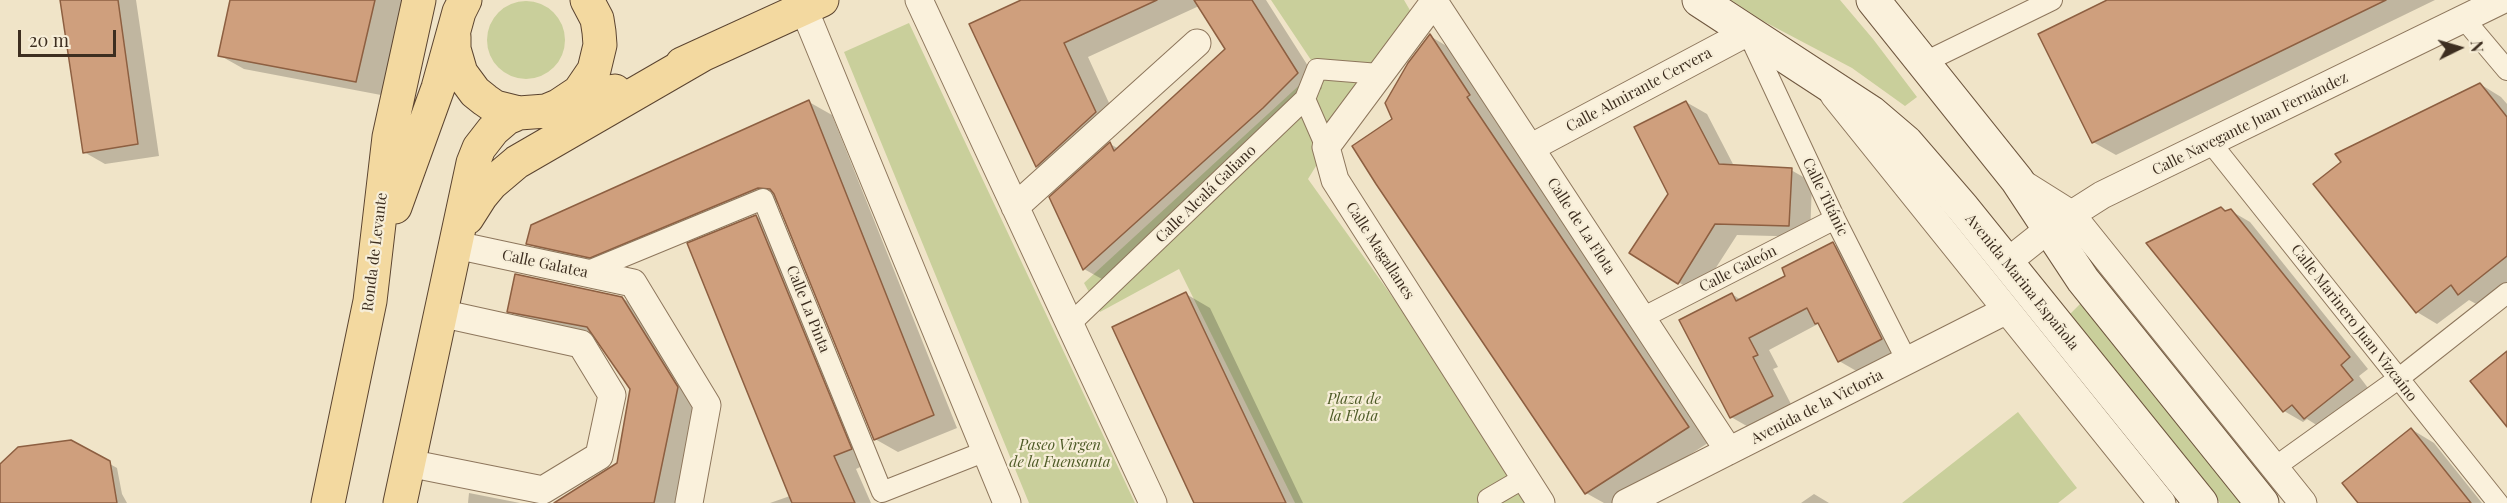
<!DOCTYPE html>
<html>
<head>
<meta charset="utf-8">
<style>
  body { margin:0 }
  #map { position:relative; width:2507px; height:503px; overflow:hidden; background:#f0e4c8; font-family:"Playfair Display",serif }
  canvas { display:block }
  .north { position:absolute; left:2429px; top:18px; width:60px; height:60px; -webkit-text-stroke:4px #f7eed8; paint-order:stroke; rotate:85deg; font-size:16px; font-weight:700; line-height:24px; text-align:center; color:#3d2e20 }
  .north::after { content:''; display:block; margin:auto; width:21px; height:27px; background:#3d2e20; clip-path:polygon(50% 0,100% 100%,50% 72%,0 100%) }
  .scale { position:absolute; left:18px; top:30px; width:98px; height:27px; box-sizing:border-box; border:3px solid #3d2e20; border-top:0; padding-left:8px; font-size:18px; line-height:21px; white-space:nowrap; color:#3d2e20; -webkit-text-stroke:4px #f7eed8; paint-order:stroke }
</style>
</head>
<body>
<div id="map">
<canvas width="2507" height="503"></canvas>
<div class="north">N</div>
<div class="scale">20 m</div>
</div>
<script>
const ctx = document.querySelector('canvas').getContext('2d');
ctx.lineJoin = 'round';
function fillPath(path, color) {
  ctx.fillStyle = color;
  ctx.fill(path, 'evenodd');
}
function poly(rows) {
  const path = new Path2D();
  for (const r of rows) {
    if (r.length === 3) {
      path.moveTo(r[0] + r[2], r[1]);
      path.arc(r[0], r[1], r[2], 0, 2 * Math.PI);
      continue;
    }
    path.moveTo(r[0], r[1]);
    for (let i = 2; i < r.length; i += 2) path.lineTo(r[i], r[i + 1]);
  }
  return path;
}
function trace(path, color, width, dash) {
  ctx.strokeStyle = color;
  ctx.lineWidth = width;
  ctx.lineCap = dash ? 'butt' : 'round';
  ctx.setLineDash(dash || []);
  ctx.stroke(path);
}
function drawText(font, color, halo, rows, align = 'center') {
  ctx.font = font + ' "Playfair Display",serif';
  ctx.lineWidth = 4.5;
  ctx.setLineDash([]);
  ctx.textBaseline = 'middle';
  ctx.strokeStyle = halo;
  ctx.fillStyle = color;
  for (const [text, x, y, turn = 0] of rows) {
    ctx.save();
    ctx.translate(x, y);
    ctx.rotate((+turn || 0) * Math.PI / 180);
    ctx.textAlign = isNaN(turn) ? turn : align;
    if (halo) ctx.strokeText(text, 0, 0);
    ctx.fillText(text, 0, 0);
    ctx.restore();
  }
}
fillPath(poly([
  [1271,0,1404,0,1411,12,1308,179,1540,503,1295,503,1179,269,1100,312,1084,283,1317,69],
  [1731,0,1840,0,1873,39,1917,97,1905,106,1852,68,1763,21],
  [526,40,39],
  [909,23,1135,503,1029,503,844,52],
  [2082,302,2244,503,2220,503,2070,314],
  [2018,412,2077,488,2058,503,1902,503]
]), '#c9cf9b');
fillPath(poly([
  [62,0,136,0,159,156,105,164,84,152],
  [231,0,402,0,381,95,244,69,219,55],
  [1025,0,1266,0,1322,88,1287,122,1109,283,1084,269,1051,198,1110,144,1119,149,1227,50,1199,6,1088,57,1120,127,1061,180,1037,166],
  [2112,0,2435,0,2116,155,2093,142],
  [1430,36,1453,50,1493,109,1489,111,1711,441,1615,503,1604,503,1586,493,1394,119],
  [2480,84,2501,97,2507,104,2507,284,2480,306,2469,300,2437,324,2417,312],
  [809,102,832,115,957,428,898,452,875,439,779,202,614,270,552,257,528,243],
  [1686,102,1707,114,1734,166,1791,170,1812,182,1810,237,1737,235,1699,294,1678,282,1670,194],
  [2231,211,2250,222,2368,369,2359,376,2371,392,2323,429,2307,419,2303,422,2284,411,2226,212],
  [756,216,778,229,873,461,856,469,871,503,770,503,790,496],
  [1833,244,1854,256,1902,352,1860,373,1839,361,1818,324,1769,350,1778,367,1773,369,1793,408,1752,429,1731,417,1732,294,1741,300,1787,276],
  [1186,294,1210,308,1303,503,1195,503],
  [622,298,647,313,702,402,681,503,557,503,618,464,632,389,596,337,533,325,509,311],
  [2411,429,2434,443,2482,503,2360,503],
  [71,442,117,468,122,494,127,503,0,503,0,466],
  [469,493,520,503,468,503],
  [1814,494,1829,503,1801,503]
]), '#0003');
const building = poly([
  [60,0,118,0,138,144,83,153,60,0],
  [230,0,375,0,356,82,218,56,230,0],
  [1021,0,1157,0,1064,43,1096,112,1036,167,969,24,1021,0],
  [1194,0,1252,0,1298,73,1263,108,1083,270,1049,197,1110,142,1114,151,1225,49,1194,0],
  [2107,0,2386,0,2092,143,2038,34,2107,0],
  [1430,34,1470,95,1467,97,1689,427,1585,494,1376,184,1352,146,1392,119,1385,103,1408,63,1430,34],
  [2480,83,2507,117,2507,256,2458,295,2451,285,2416,313,2313,184,2341,162,2335,154,2480,83],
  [809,100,934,415,874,440,774,194,770,189,758,188,590,258,526,244,531,225,809,100],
  [1686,101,1719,164,1792,168,1789,226,1715,224,1678,284,1629,253,1668,194,1634,127,1686,101],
  [2221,207,2225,211,2231,209,2350,357,2341,365,2353,380,2304,419,2292,405,2283,412,2146,243,2221,207],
  [756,215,852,449,834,456,855,503,792,503,687,243,756,215],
  [1833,242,1882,339,1838,362,1818,323,1815,324,1807,308,1749,338,1758,355,1753,357,1773,396,1730,418,1679,320,1732,293,1736,301,1785,276,1782,268,1833,242],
  [515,274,622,297,678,387,654,503,554,503,617,463,630,389,587,327,507,312,515,274],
  [1186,292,1286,503,1194,503,1112,327,1186,292],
  [2507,351,2507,427,2470,381,2507,351],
  [2411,428,2471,503,2358,503,2342,483,2411,428],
  [71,440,110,461,117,503,0,503,0,464,18,447,71,440]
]);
fillPath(building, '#cf9f7d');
trace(building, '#8d5f41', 1.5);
const pedestrian = poly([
  [2464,19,2507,70],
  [1750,37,1835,219,1907,361],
  [1923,63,2052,0],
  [1305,99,1317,69,1379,74],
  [2211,143,2498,503],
  [586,272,763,199,882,492,986,451],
  [1642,318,1835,219],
  [1070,324,1305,99,1326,147],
  [2275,467,2398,379,2507,293],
  [1488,499,1524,478]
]);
const minor = poly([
  [919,0,1153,503],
  [1433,0,1729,451],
  [1434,2,1326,147,1335,180,1541,503],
  [804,9,1007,503],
  [1834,95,2162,503],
  [1530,148,1748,32],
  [2020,182,2071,214,2303,503],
  [1015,207,1197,43],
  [456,245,633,283,707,405,689,503],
  [2006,263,2050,228,2102,195,2502,0],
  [408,463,543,490,599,456,612,395,581,344,440,313],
  [1626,503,2007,310]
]);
const secondary = poly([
  [1699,0,1872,113,1906,142,1963,208,2201,503],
  [1873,0,2017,180,2083,280,2262,503]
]);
const primary = poly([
  [454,37,454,49,461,73,475,92,485,100,495,107,519,113,546,111,558,106,579,92,594,70,600,45,599,32,597,19,587,0],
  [682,64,822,0],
  [558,106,615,91],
  [395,207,438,88,459,12,465,0],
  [467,218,481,196,491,184,517,162,702,55],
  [328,503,370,301,389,137,419,0],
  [400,503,473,163,479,148,493,130,507,118,519,113]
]);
trace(pedestrian, '#8d765c', 22);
trace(minor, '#8d765c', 29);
trace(secondary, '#6f573f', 35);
trace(primary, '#5b4430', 35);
trace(pedestrian, '#faf1dc', 20);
trace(minor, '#faf1dc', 27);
trace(secondary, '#faf1dc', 33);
trace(primary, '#f3d9a0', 33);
drawText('15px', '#3d2e20', '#f7eed8', [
  ["Calle Almirante Cervera",1639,90,-28],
  ["Calle Navegante Juan Fernández",2250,124,-26],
  ["Calle Alcalá Galiano",1206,194,-44],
  ["Calle Titánic",1825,197,64],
  ["Calle de La Flota",1581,226,57],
  ["Calle Magallanes",1380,251,57],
  ["Ronda de Levante",375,252,-83],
  ["Calle Galatea",545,264,12],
  ["Calle Galeón",1738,269,-27],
  ["Avenida Marina Española",2022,282,51],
  ["Calle La Pinta",808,309,68],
  ["Calle Marinero Juan Vizcaíno",2354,323,52],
  ["Avenida de la Victoria",1817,407,-27]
]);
drawText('italic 15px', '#4d5a26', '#f7eed8', [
  ["Plaza de",1354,399],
  ["la Flota",1354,416],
  ["Paseo Virgen",1060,445],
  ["de la Fuensanta",1060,462]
]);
</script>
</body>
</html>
